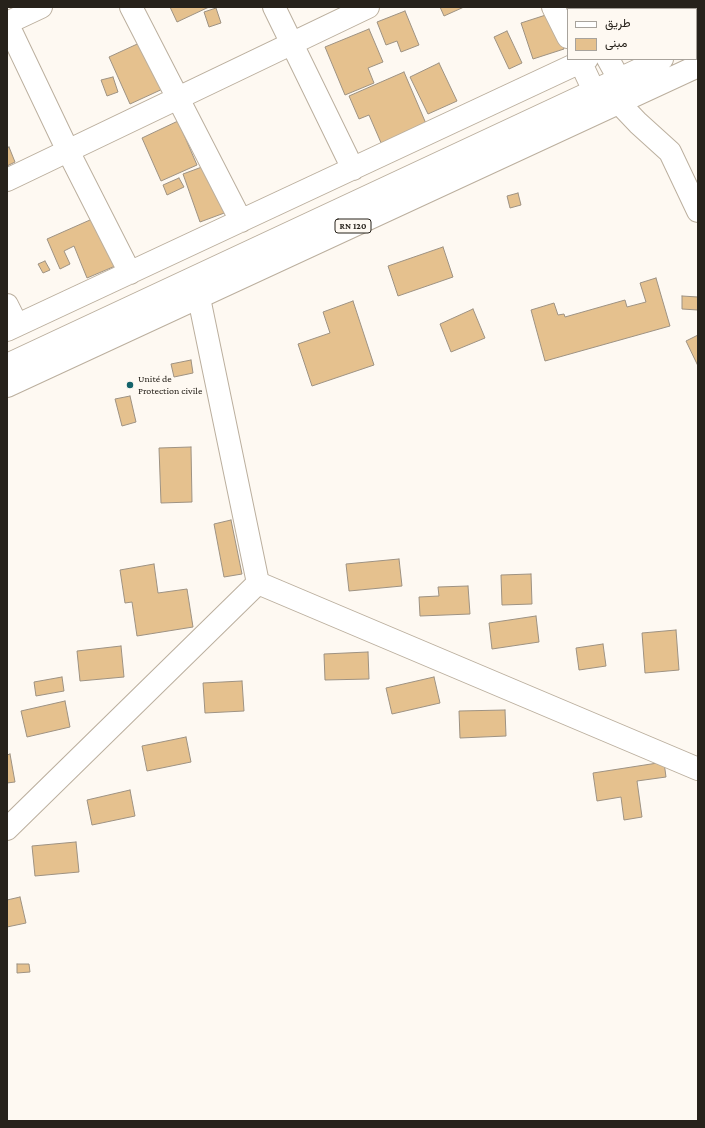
<!DOCTYPE html>
<html>
<head>
<meta charset="utf-8">
<style>
  body { margin:0 }
  #map { position:relative; width:705px; height:1128px; overflow:hidden; background:#fef9f2; font-family:"Crimson Pro",Vazirmatn,serif }
  canvas { display:block }
  .frame { position:absolute; inset:0; border:8px solid #27221b; pointer-events:none }
  .legend { position:absolute; left:567px; top:8px; width:130px; height:52px; box-sizing:border-box; background:#fef9f2; border:1px solid #a8a39c; margin:0; padding:5px 7px; list-style:none; font-size:12px; color:#27221b }
  .legend li { display:flex; align-items:center; gap:8px; height:20px }
  .legend b { width:20px; border:1px solid #a8a39c }
</style>
</head>
<body>
<div id="map">
<canvas width="705" height="1128"></canvas>
<div class="frame"></div>
<ul class="legend">
<li><b style="height:5px;background:#fff"></b>طريق</li>
<li><b style="height:11px;background:#e5c18e"></b>مبنى</li>
</ul>
</div>
<script>
const ctx = document.querySelector('canvas').getContext('2d');
ctx.lineJoin = 'round';
function fillPath(path, color) {
  ctx.fillStyle = color;
  ctx.fill(path, 'evenodd');
}
function poly(rows) {
  const path = new Path2D();
  for (const r of rows) {
    path.moveTo(r[0], r[1]);
    for (let i = 2; i < r.length; i += 2) path.lineTo(r[i], r[i + 1]);
  }
  return path;
}
function trace(path, color, width, dash) {
  ctx.strokeStyle = color;
  ctx.lineWidth = width;
  ctx.lineCap = dash ? 'butt' : 'round';
  ctx.setLineDash(dash || []);
  ctx.stroke(path);
}
function drawText(font, color, halo, rows, align = 'center') {
  ctx.font = font + ' "Crimson Pro",serif';
  ctx.lineWidth = 4;
  ctx.setLineDash([]);
  ctx.textBaseline = 'middle';
  ctx.strokeStyle = halo;
  ctx.fillStyle = color;
  for (const [text, x, y, turn = 0] of rows) {
    ctx.save();
    ctx.translate(x, y);
    ctx.rotate((+turn || 0) * Math.PI / 180);
    ctx.textAlign = isNaN(turn) ? turn : align;
    if (halo) ctx.strokeText(text, 0, 0);
    ctx.fillText(text, 0, 0);
    ctx.restore();
  }
}
const building = poly([
  [170,7,209,7,177,22,170,7],
  [440,7,464,7,444,16,440,7],
  [216,8,221,23,209,27,204,12,216,8],
  [405,11,419,45,401,52,397,41,386,45,377,22,405,11],
  [552,13,564,49,533,59,521,23,552,13],
  [369,29,383,62,368,68,374,83,345,95,325,47,369,29],
  [507,31,522,63,509,69,494,37,507,31],
  [146,40,167,87,130,104,109,57,146,40],
  [439,63,457,101,428,114,410,77,439,63],
  [404,72,427,126,382,145,369,115,359,119,349,96,404,72],
  [113,77,118,92,107,96,101,80,113,77],
  [178,121,197,165,161,181,142,138,178,121],
  [9,147,15,162,7,166,7,148,9,147],
  [210,164,227,212,200,222,183,174,210,164],
  [179,178,184,187,167,195,163,185,179,178],
  [518,193,521,205,510,208,507,196,518,193],
  [99,216,120,264,87,278,74,246,64,251,70,264,60,269,47,239,99,216],
  [443,247,453,277,398,296,388,266,443,247],
  [45,261,50,270,43,273,38,264,45,261],
  [656,278,670,326,545,361,531,310,554,303,558,315,564,314,565,317,625,300,627,307,646,302,640,283,656,278],
  [682,296,698,297,698,310,682,309,682,296],
  [353,301,374,365,312,386,298,344,330,333,323,312,353,301],
  [473,309,485,338,451,352,440,324,473,309],
  [698,335,698,366,686,341,698,335],
  [191,360,193,373,174,377,171,364,191,360],
  [130,396,136,422,122,426,115,399,130,396],
  [191,447,192,502,161,503,159,448,191,447],
  [231,520,242,574,224,577,214,524,231,520],
  [399,559,402,586,349,591,346,564,399,559],
  [154,564,158,593,187,589,193,627,137,636,132,602,125,603,120,570,154,564],
  [531,574,532,604,502,605,501,575,531,574],
  [468,586,470,614,420,616,419,597,439,596,438,587,468,586],
  [536,616,539,642,492,649,489,623,536,616],
  [676,630,679,670,645,673,642,633,676,630],
  [603,644,606,666,579,670,576,648,603,644],
  [121,646,124,677,80,681,77,651,121,646],
  [368,652,369,679,325,680,324,654,368,652],
  [62,677,64,691,36,696,34,682,62,677],
  [434,677,440,703,392,714,386,688,434,677],
  [242,681,244,711,205,713,203,683,242,681],
  [65,701,70,727,27,737,21,711,65,701],
  [505,710,506,736,460,738,459,711,505,710],
  [186,737,191,762,147,771,142,746,186,737],
  [10,754,15,782,7,783,7,755,10,754],
  [664,762,666,777,637,781,642,817,624,820,621,797,597,801,593,773,664,762],
  [130,790,135,816,92,825,87,800,130,790],
  [76,842,79,872,35,876,32,846,76,842],
  [20,897,26,923,7,927,7,900,20,897],
  [17,964,29,964,30,972,17,973,17,964]
]);
fillPath(building, '#e5c18e');
trace(building, '#9e9282', 1);
const minor = poly([
  [131,7,241,221],
  [274,7,353,169],
  [553,7,568,37],
  [581,7,582,9],
  [694,9,698,7],
  [7,23,68,151,130,273],
  [7,23,41,7],
  [579,59,594,91],
  [608,59,619,79],
  [609,87,619,103,638,123,670,152,698,211],
  [7,180,368,7],
  [199,298,258,583],
  [7,305,17,325],
  [7,330,587,59],
  [7,829,258,583,698,769]
]);
const major = poly([
  [696,43,698,42],
  [7,365,662,59],
  [7,386,698,66]
]);
trace(minor, '#bbaf9e', 24);
trace(major, '#bbaf9e', 24);
trace(minor, '#fff', 22);
trace(major, '#fff', 22);
for (const [x, y, r, color] of [
  [130,385,4,"#14636b"]
]) {
  const dot = new Path2D();
  dot.arc(x, y, r, 0, 2 * Math.PI);
  ctx.fillStyle = color;
  ctx.fill(dot);
  trace(dot, '#fef9f2', 1.5);
}
for (const [x, y, w] of [
  [353,226,36]
]) {
  const box = new Path2D();
  box.roundRect(x - w / 2, y - 7, w, 14, 3);
  ctx.fillStyle = '#fef9f2';
  ctx.fill(box);
  trace(box, '#27221b', 1);
}
drawText('bold 9px', '#27221b', null, [
  ["RN 120",353,226]
]);
drawText('10px', '#27221b', '#fef9f2', [
  ["Unité de",138,379],
  ["Protection civile",138,391]
], 'left');
</script>
</body>
</html>
